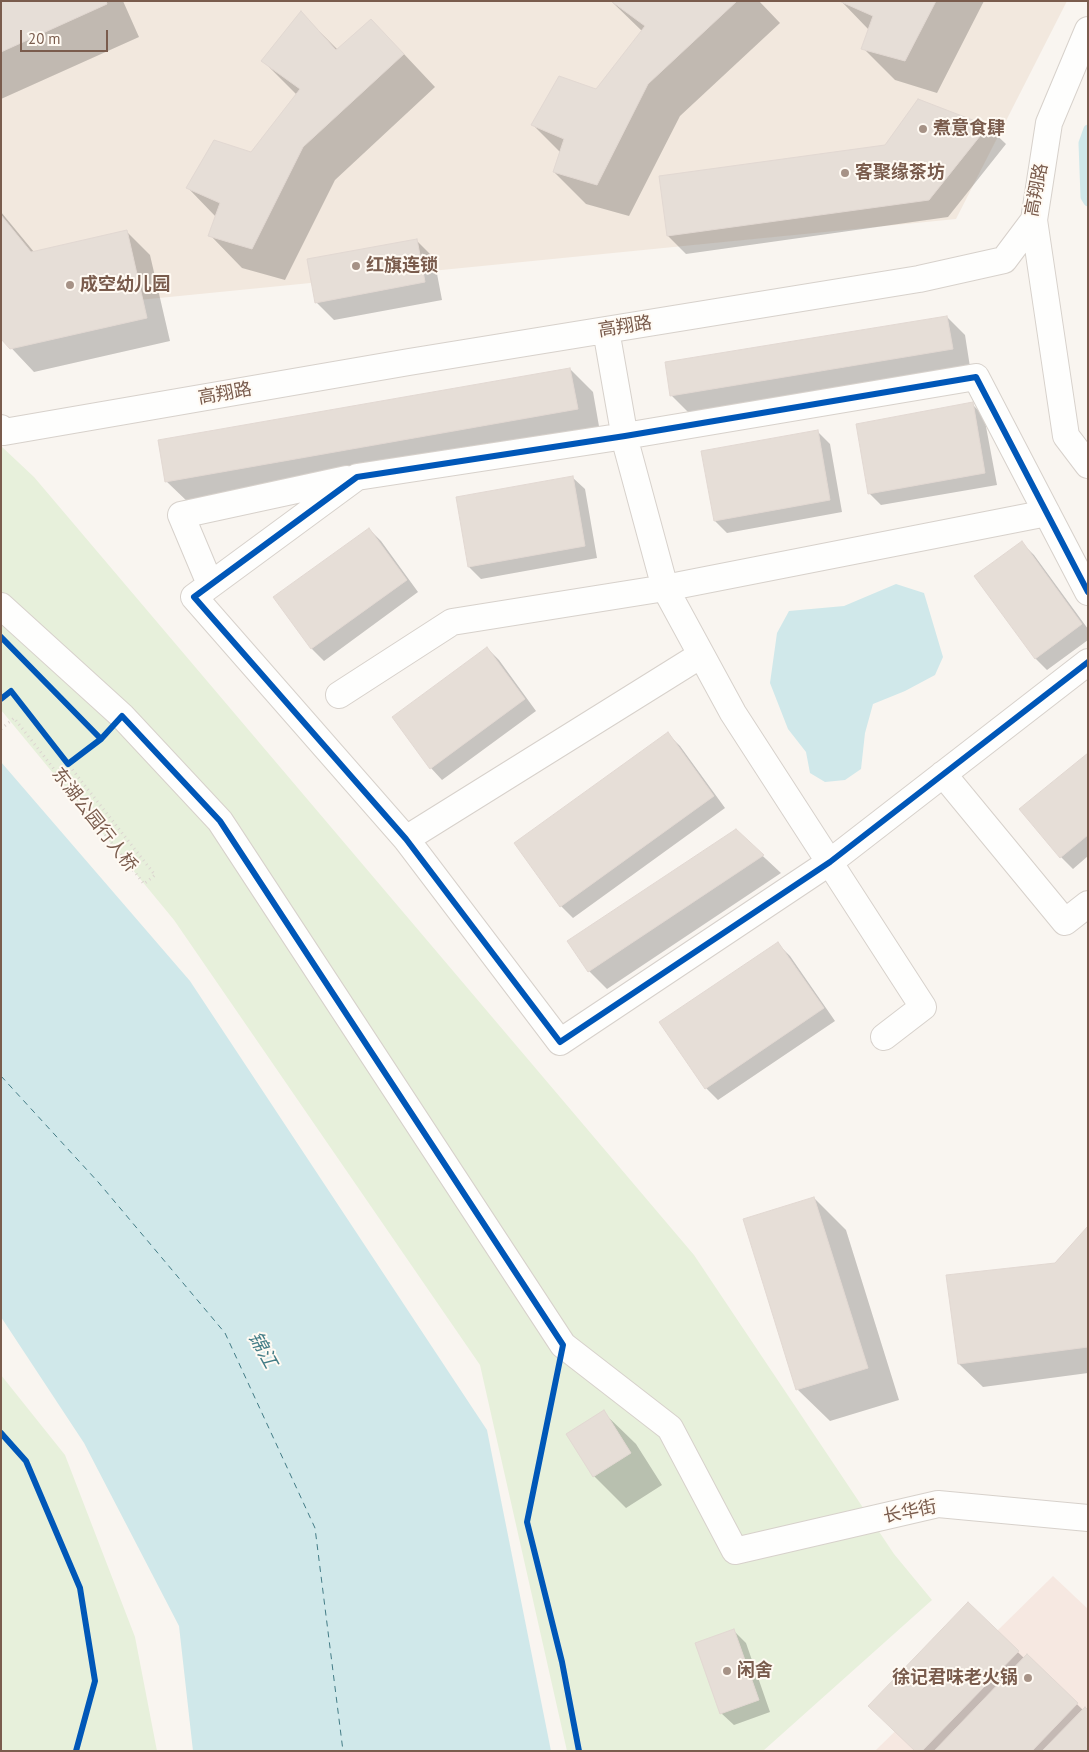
<!DOCTYPE html>
<html>
<head>
<meta charset="utf-8">
<style>
  body { margin:0 }
  #map { position:relative; width:1089px; height:1752px; overflow:hidden; background:#f9f5f0; font-family:"PT Sans",sans-serif }
  canvas { display:block }
  .frame { position:absolute; inset:0; border:2px solid #7a5c4d; pointer-events:none }
  .scale { position:absolute; left:20px; top:30px; width:88px; height:22px; box-sizing:border-box; border:2px solid #7a5c4d; border-top:0; padding-left:6px; font-size:15px; line-height:18px; white-space:nowrap; color:#7a5c4d; -webkit-text-stroke:4px #fffaf3; paint-order:stroke }
</style>
</head>
<body>
<div id="map">
<canvas width="1089" height="1752"></canvas>
<div class="frame"></div>
<div class="scale">20 m</div>
</div>
<script>
const ctx = document.querySelector('canvas').getContext('2d');
ctx.lineJoin = 'round';
function fillPath(path, color) {
  ctx.fillStyle = color;
  ctx.fill(path, 'evenodd');
}
function poly(rows) {
  const path = new Path2D();
  for (const r of rows) {
    path.moveTo(r[0], r[1]);
    for (let i = 2; i < r.length; i += 2) path.lineTo(r[i], r[i + 1]);
  }
  return path;
}
function trace(path, color, width, dash) {
  ctx.strokeStyle = color;
  ctx.lineWidth = width;
  ctx.lineCap = dash ? 'butt' : 'round';
  ctx.setLineDash(dash || []);
  ctx.stroke(path);
}
function drawText(font, color, halo, rows, align = 'center') {
  ctx.font = font + ' "PT Sans","Noto Sans SC",sans-serif';
  ctx.lineWidth = 4;
  ctx.setLineDash([]);
  ctx.textBaseline = 'middle';
  ctx.strokeStyle = halo;
  ctx.fillStyle = color;
  for (const [text, x, y, turn = 0] of rows) {
    ctx.save();
    ctx.translate(x, y);
    ctx.rotate((+turn || 0) * Math.PI / 180);
    ctx.textAlign = isNaN(turn) ? turn : align;
    if (halo) ctx.strokeText(text, 0, 0);
    ctx.fillText(text, 0, 0);
    ctx.restore();
  }
}
fillPath(poly([
  [1,1,1067,1,956,219,18,312,1,246]
]), '#f2e8de');
fillPath(poly([
  [1053,1576,1088,1609,1088,1751,875,1751]
]), '#f6e8e1');
fillPath(poly([
  [1,446,34,477,694,1255,894,1554,932,1600,763,1751,567,1751,480,1365,174,920,1,710],
  [1,1375,65,1455,135,1637,157,1751,1,1751]
]), '#e7f0db');
fillPath(poly([
  [896,584,924,593,943,657,935,675,905,691,873,704,865,733,861,769,845,780,825,782,810,773,806,752,788,729,770,683,777,633,789,611,844,606],
  [1,762,190,981,487,1430,551,1751,193,1751,179,1626,84,1443,1,1317]
]), '#d0e8ea');
fillPath(poly([
  [1,1,123,1,139,37,1,99],
  [611,1,759,1,780,23,680,116,629,216,586,204,554,172,561,153,532,124,596,90,642,31],
  [841,1,984,1,937,93,895,80,863,48,869,30],
  [301,13,338,50,403,53,435,87,335,180,285,280,242,268,210,235,216,217,188,188,251,153,297,95,263,61],
  [919,101,988,127,1006,144,948,217,686,254,668,236,885,146],
  [1,212,34,252,127,232,150,255,170,341,34,372,1,337],
  [416,240,434,258,442,300,334,320,316,302],
  [947,317,965,335,970,367,689,413,671,395],
  [570,369,593,392,600,432,190,504,166,481],
  [972,404,984,416,997,485,881,505,869,493],
  [818,432,830,444,842,512,727,533,715,521],
  [572,477,585,489,597,558,481,579,469,567],
  [369,529,381,541,418,592,324,661,312,649,275,597],
  [1022,543,1034,555,1088,629,1088,640,1047,670,1035,658],
  [487,648,499,660,536,711,442,780,431,768],
  [668,734,680,746,725,808,573,918,561,906],
  [1088,754,1088,856,1073,869,1061,857],
  [736,831,781,873,607,989,589,971],
  [778,944,790,956,835,1021,718,1100,706,1088],
  [814,1198,846,1230,899,1400,830,1421,797,1389],
  [1088,1228,1088,1373,983,1387,959,1364],
  [603,1412,636,1444,662,1485,626,1508,594,1476],
  [968,1604,1025,1659,1027,1656,1083,1710,1088,1751,916,1751],
  [734,1631,746,1643,770,1712,734,1725,721,1713]
]), '#0003');
trace(poly([
  [1088,129,1083,143,1085,197,1088,202]
]), '#d0e8ea', 9);
trace(poly([
  [1,1076,99,1183,225,1333,315,1528,343,1751]
]), '#437c86', 1, [6, 5]);
const building = poly([
  [1,1,106,1,107,4,1,52,1,1],
  [611,1,737,1,648,84,597,185,553,172,564,139,531,125,559,76,596,89,645,26,611,1],
  [839,1,936,1,905,61,861,49,873,16,839,1],
  [301,11,336,50,371,19,404,54,303,147,252,249,208,236,220,203,186,188,214,140,251,152,300,89,261,61,301,11],
  [918,99,988,126,929,200,667,236,659,176,885,145,918,99],
  [1,215,31,252,127,230,147,318,10,349,1,339,1,215],
  [417,239,425,282,315,303,307,259,417,239],
  [947,316,953,349,670,396,665,362,947,316],
  [570,368,578,409,165,482,158,440,570,368],
  [973,402,985,473,868,494,856,424,973,402],
  [818,430,830,500,714,521,701,451,818,430],
  [573,476,585,546,468,567,456,497,573,476],
  [369,528,407,580,311,649,273,597,369,528],
  [1022,541,1082,624,1035,659,974,576,1022,541],
  [487,647,525,699,430,769,392,717,487,647],
  [668,732,714,796,560,907,514,843,668,732],
  [1088,753,1088,835,1060,858,1019,809,1088,753],
  [736,829,764,855,588,972,567,941,736,829],
  [778,942,824,1008,705,1089,659,1022,778,942],
  [814,1197,868,1368,796,1390,743,1219,814,1197],
  [1088,1226,1088,1347,958,1364,946,1275,1055,1263,1088,1226],
  [604,1410,631,1453,593,1477,566,1434,604,1410],
  [968,1602,1019,1651,922,1751,915,1751,868,1706,968,1602],
  [734,1629,759,1700,720,1714,695,1643,734,1629],
  [1027,1654,1078,1703,1032,1751,934,1751,1027,1654],
  [1085,1707,1088,1710,1088,1751,1042,1751,1085,1707]
]);
fillPath(building, '#e6ded7');
trace(building, '#e2d8d2', 1);
const minor = poly([
  [1034,220,1066,436,1088,465],
  [606,330,626,444,665,588,733,713,923,1007,884,1037],
  [1,428,4,432,409,362,919,279,1004,260,1034,220,1049,123,1088,30],
  [210,584,181,515,347,479],
  [1088,592,976,377,625,436,357,477,194,597,406,839,560,1042,830,862,1088,662],
  [1,606,122,716,220,821,563,1345,670,1428,735,1551,938,1504,1088,1518],
  [339,695,452,622,665,588,1047,513],
  [943,774,1065,922,1088,904],
  [406,839,701,655]
]);
trace(minor, '#d7d1cb', 28);
trace(poly([
  [1,729,14,718,144,884,155,875,68,764]
]), '#dcd5d0', 3, [1, 4]);
trace(minor, '#fefefd', 26);
trace(poly([
  [1088,592,976,377,625,436,357,477,194,597,406,839,560,1042,830,862,1088,662],
  [1,637,101,739,122,716,220,821,563,1345,527,1522,562,1662,579,1751],
  [1,699,11,691,68,764,101,739],
  [1,1433,26,1461,80,1588,95,1681,76,1751]
]), '#0057b8', 6);
for (const [x, y, r, color] of [
  [923,129,5,"#a69286"],
  [845,173,5,"#a69286"],
  [356,266,5,"#a69286"],
  [70,285,5,"#a69286"],
  [727,1671,5,"#a69286"],
  [1028,1678,5,"#a69286"]
]) {
  const dot = new Path2D();
  dot.arc(x, y, r, 0, 2 * Math.PI);
  ctx.fillStyle = color;
  ctx.fill(dot);
  trace(dot, '#fffaf3', 2);
}
drawText('bold 18px', '#7a5c4d', '#fffaf3', [
  ["煮意食肆",933,129],
  ["客聚缘茶坊",855,173],
  ["红旗连锁",366,266],
  ["成空幼儿园",80,285],
  ["闲舍",737,1671],
  ["徐记君味老火锅",1018,1678,"right"]
], 'left');
drawText('18px', '#7a5c4d', '#fffaf3', [
  ["高翔路",1037,190,-79],
  ["高翔路",625,327,-9],
  ["高翔路",225,394,-10],
  ["东湖公园行人桥",94,820,52],
  ["长华街",910,1512,-11]
]);
drawText('italic 19px', '#437c86', '#fffaf3', [
  ["锦江",262,1350,61]
]);
</script>
</body>
</html>
